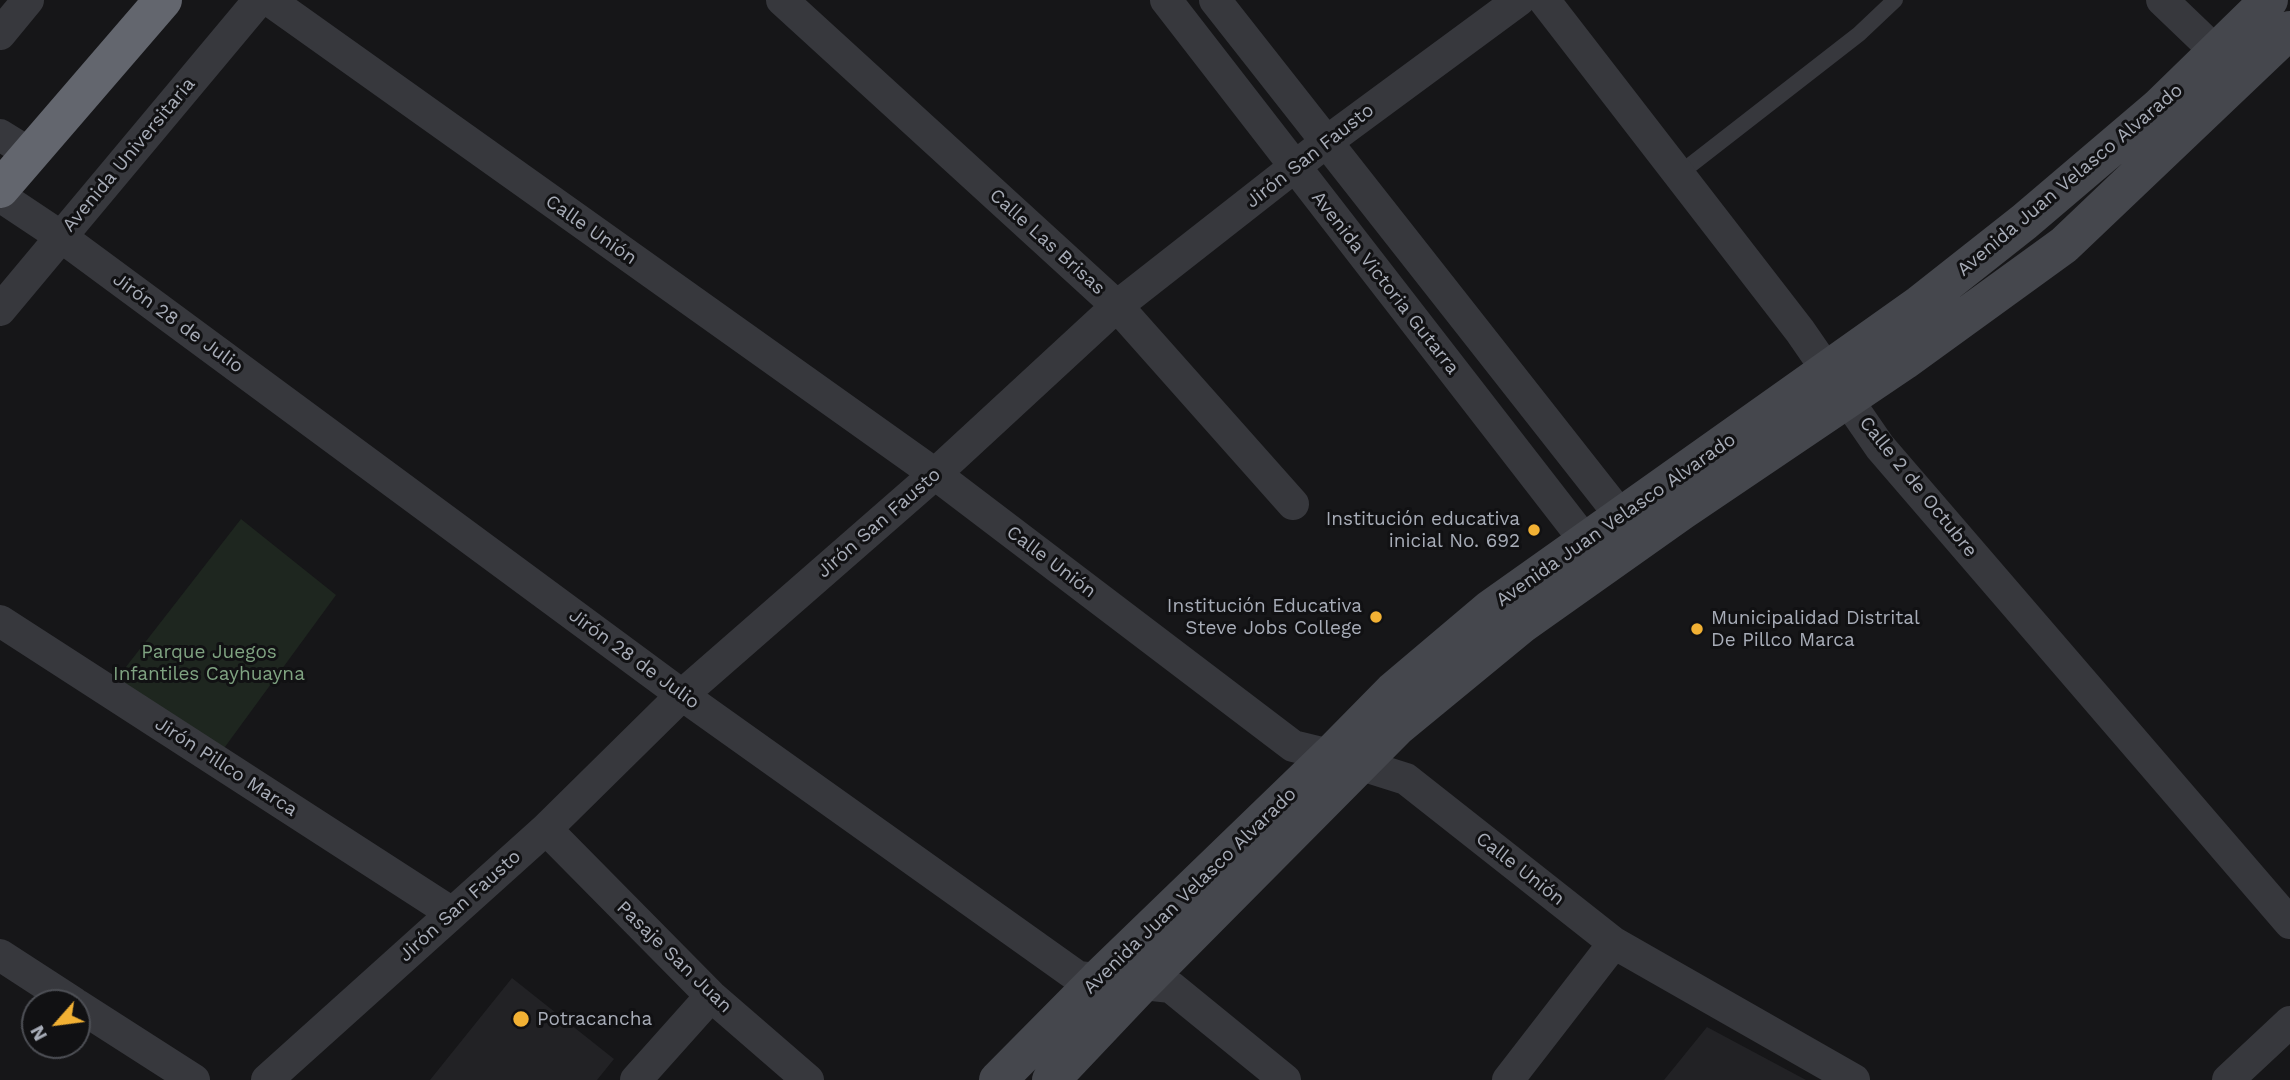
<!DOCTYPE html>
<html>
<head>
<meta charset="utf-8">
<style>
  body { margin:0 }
  #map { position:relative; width:2290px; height:1080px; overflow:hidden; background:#161618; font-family:"Work Sans",sans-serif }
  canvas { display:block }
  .north { position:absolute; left:21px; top:989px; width:70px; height:70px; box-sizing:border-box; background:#111113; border:2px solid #4d4f55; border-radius:50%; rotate:242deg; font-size:19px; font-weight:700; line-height:28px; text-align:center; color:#a8adb8 }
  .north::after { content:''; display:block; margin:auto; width:24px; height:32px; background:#f2b134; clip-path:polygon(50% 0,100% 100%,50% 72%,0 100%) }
</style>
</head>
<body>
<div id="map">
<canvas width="2290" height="1080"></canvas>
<div class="north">N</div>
</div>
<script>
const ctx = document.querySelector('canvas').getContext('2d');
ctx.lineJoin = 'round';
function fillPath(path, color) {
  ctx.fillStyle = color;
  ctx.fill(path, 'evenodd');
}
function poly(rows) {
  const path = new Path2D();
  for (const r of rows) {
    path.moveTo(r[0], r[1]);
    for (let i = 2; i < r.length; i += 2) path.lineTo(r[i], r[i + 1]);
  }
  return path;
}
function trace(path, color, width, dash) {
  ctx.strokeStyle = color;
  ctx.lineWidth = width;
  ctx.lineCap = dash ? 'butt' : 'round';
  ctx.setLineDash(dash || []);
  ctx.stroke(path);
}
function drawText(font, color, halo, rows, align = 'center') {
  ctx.font = font + ' "Work Sans",sans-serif';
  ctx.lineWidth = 6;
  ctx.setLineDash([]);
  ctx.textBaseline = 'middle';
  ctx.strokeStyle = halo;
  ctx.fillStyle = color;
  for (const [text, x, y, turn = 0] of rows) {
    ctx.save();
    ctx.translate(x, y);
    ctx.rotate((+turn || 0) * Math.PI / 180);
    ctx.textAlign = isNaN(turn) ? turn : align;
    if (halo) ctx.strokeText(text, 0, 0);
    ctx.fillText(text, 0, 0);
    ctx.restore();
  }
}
fillPath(poly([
  [512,978,614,1059,597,1080,430,1080],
  [1707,1027,1806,1080,1664,1080]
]), '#222225');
fillPath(poly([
  [241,519,336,595,222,751,115,681]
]), '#1e261f');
trace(poly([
  [1679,174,1859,34,1895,0]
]), '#37383d', 16);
trace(poly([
  [269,0,935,474,1293,746,1330,755,1406,779,1614,943,1854,1080],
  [782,0,1117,306,1293,504],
  [1166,0,1600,560],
  [1215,0,1635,534],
  [1544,0,1800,331,1880,447,2290,923],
  [2162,0,2232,67],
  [0,34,28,0],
  [0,135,29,153],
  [0,196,60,236,682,695,1078,977,1171,987,1285,1080],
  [0,310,259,0],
  [0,621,452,913],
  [546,829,711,996,808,1080],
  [0,955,74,1003],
  [77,1005,194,1080],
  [267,1080,546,829,682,695,935,474,1117,306,1325,143,1519,0],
  [636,1080,711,996],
  [1508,1080,1614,943],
  [2228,1080,2290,1022]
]), '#37383d', 32);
trace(poly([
  [998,1080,1098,979,1330,755,1393,691,1490,609,1920,304,2024,222,2158,108,2269,0],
  [1051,1080,1142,984,1397,727,1521,625,1682,511,1904,361,2064,245,2290,30]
]), '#45474d', 38);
trace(poly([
  [0,189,163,0]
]), '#63666e', 38);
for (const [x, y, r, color] of [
  [1534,530,7,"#f2b134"],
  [1376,617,7,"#f2b134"],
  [1697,629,7,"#f2b134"],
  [521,1019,9,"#f2b134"]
]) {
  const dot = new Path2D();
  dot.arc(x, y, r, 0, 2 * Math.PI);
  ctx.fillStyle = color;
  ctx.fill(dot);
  trace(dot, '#111113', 2.5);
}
drawText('19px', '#a8adb8', '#111113', [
  ["Avenida Universitaria",129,155,-50],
  ["Jirón San Fausto",1310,156,-38],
  ["Avenida Juan Velasco Alvarado",2070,180,-40],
  ["Calle Unión",591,230,35],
  ["Calle Las Brisas",1047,242,42],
  ["Avenida Victoria Gutarra",1385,283,52],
  ["Jirón 28 de Julio",178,323,36],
  ["Calle 2 de Octubre",1918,487,51],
  ["Avenida Juan Velasco Alvarado",1616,520,-35],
  ["Jirón San Fausto",879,523,-41],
  ["Calle Unión",1051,562,37],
  ["Jirón 28 de Julio",634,659,36],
  ["Jirón Pillco Marca",226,767,33],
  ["Calle Unión",1520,869,38],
  ["Avenida Juan Velasco Alvarado",1190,891,-44],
  ["Jirón San Fausto",460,906,-42],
  ["Pasaje San Juan",674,957,44]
]);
drawText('19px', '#a8adb8', '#111113', [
  ["Institución educativa",1520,519],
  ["inicial No. 692",1520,541],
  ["Institución Educativa",1362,606],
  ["Steve Jobs College",1362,628],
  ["Municipalidad Distrital",1711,618,"left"],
  ["De Pillco Marca",1711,640,"left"],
  ["Potracancha",537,1019,"left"]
], 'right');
drawText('19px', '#7fa381', '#111113', [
  ["Parque Juegos",209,652],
  ["Infantiles Cayhuayna",209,674]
]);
</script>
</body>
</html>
